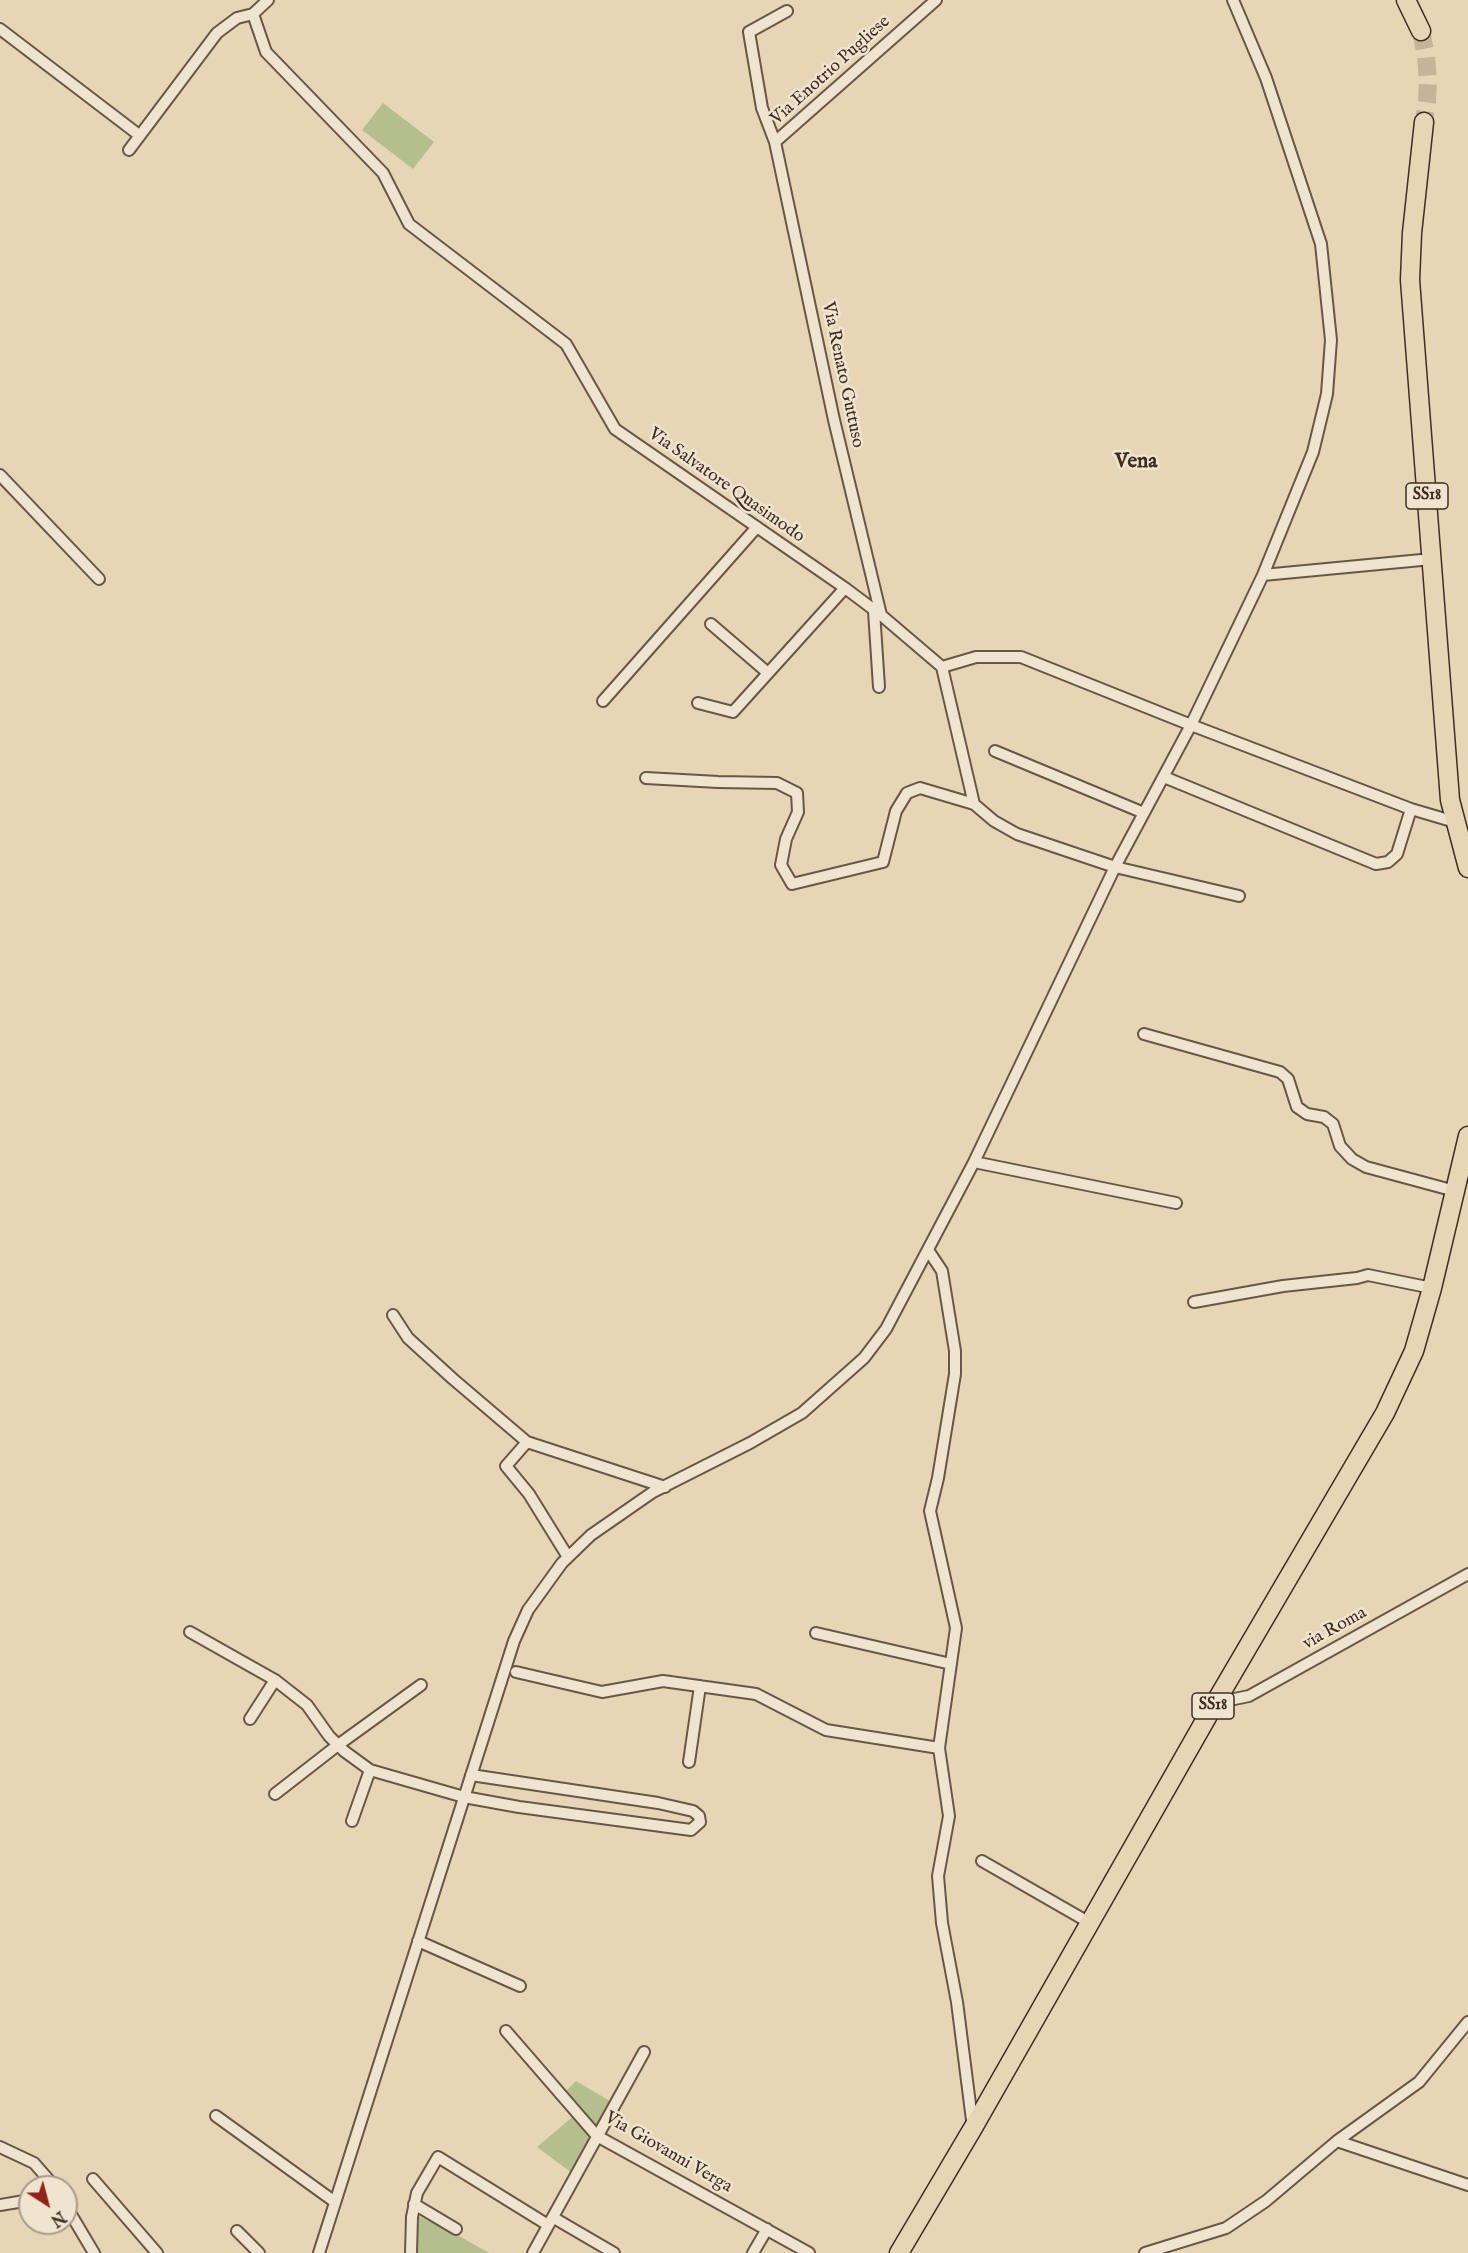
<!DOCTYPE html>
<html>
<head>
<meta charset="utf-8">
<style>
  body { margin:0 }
  #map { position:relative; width:1468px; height:2253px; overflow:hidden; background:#e6d6b5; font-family:"IM FELL English",serif }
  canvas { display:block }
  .north { position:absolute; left:18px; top:2175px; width:60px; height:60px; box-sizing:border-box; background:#efe4cf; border:2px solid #a99a8a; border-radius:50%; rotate:144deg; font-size:16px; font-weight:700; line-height:24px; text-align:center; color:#412c22 }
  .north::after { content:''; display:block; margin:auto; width:21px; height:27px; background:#8f2418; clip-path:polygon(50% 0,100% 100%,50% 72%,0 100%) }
</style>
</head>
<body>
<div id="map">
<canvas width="1468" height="2253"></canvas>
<div class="north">N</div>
</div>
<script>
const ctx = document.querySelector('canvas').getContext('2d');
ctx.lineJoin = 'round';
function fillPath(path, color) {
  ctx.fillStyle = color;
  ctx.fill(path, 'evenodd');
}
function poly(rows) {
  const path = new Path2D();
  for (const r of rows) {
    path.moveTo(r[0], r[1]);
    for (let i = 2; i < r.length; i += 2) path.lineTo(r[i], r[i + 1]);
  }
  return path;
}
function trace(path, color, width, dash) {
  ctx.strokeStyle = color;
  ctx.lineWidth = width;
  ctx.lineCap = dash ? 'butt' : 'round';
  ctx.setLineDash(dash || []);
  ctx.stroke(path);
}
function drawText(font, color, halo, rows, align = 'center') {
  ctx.font = font + ' "IM FELL English",serif';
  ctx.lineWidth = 5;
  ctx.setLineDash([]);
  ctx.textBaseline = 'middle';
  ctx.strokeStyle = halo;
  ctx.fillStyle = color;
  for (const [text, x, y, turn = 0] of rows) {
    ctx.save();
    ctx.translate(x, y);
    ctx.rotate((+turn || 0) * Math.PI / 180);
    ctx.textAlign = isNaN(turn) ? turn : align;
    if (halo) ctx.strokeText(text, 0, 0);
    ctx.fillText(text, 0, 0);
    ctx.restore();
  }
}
fillPath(poly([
  [383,103,434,142,413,169,362,130],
  [576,2081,615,2104,576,2176,537,2147,577,2113,562,2095],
  [416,2215,454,2233,489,2253,411,2253]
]), '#b5be8d');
trace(poly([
  [1421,31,1426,56,1428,81,1427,101,1424,122]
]), '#c5b498', 18, [18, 9]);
const street = poly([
  [268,0,253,14,266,52,383,173,409,224,566,344,615,429,845,588,881,615,942,667,974,804,994,821,1017,834,1115,867,1239,896],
  [787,11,749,32,762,108,775,142,834,420,881,615],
  [0,29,139,135],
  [775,142,936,0],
  [129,150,217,33,237,18,253,14],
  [0,475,99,579],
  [1263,575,1432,559],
  [874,611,879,687],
  [711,624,768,673],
  [942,667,976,657,1021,657,1191,725,1411,809,1455,822],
  [603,701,757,527],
  [698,703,733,712,845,588],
  [995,751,1144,813],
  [1164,777,1376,864,1388,862,1397,854,1411,809],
  [646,778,718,782,777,783,797,793,798,812,786,839,781,865,792,884,883,862,896,811,907,793,920,788,974,804],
  [1144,1034,1280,1072,1288,1079,1297,1107,1307,1114,1324,1117,1333,1124,1340,1146,1352,1159,1366,1167,1455,1191],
  [974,1162,1176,1203],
  [928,1250,942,1271,955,1351,955,1374,938,1478,930,1511,956,1628,939,1748,949,1816,938,1876,942,1923,957,2002,973,2128],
  [1194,1302,1283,1286,1357,1278,1368,1275,1432,1288],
  [393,1315,408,1338,453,1379,527,1442,665,1487],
  [527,1442,506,1466,529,1494,568,1557],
  [190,1632,275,1680,307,1705,329,1736,344,1751,370,1770,464,1797,519,1807,691,1830,700,1822,699,1816,693,1811,658,1803,471,1775],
  [816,1633,951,1664],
  [516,1672,602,1692,663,1681,756,1694,826,1730,939,1748],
  [1215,1703,1249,1696,1468,1574],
  [250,1719,275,1680],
  [689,1762,700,1686],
  [275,1794,338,1745,421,1685],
  [352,1821,370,1770],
  [982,1861,1090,1923],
  [418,1941,520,1986],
  [506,2031,597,2136,809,2253],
  [216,2116,335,2202],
  [1337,2141,1468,2185],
  [0,2147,34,2163,55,2187],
  [93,2179,157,2253],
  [414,2204,456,2229],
  [0,2205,30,2200],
  [66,2206,94,2253],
  [554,2218,614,2253],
  [237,2231,259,2253],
  [319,2253,514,1641,528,1610,562,1563,591,1535,653,1492,750,1443,802,1413,864,1358,886,1329,974,1162,1115,867,1191,725,1263,575,1313,452,1327,394,1331,340,1321,244,1266,78,1233,0],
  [411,2253,412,2217,417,2193,438,2157,548,2225],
  [533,2253,644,2052],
  [753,2253,767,2229],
  [1145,2253,1226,2228,1266,2201,1337,2141,1419,2082,1468,2022]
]);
const primary = poly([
  [1406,0,1421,31],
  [1424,122,1412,233,1410,280,1450,800,1468,868],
  [899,2253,973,2128,1215,1703,1385,1413,1414,1351,1432,1288,1468,1136]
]);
trace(street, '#6a5647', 14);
trace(primary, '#412c22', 21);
trace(street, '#efe4cf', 10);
trace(primary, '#e6d6b5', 18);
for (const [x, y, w] of [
  [1427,496,42],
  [1213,1706,42]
]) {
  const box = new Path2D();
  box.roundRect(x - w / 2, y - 13, w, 26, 4.5);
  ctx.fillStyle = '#efe4cf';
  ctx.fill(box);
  trace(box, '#412c22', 1.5);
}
drawText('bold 16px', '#412c22', null, [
  ["SS18",1427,496],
  ["SS18",1213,1706]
]);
drawText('18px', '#412c22', '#efe4cf', [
  ["Via Enotrio Pugliese",831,71,-42],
  ["Via Renato Guttuso",842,375,78],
  ["Via Salvatore Quasimodo",726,486,35],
  ["via Roma",1335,1629,-29],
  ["Via Giovanni Verga",668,2153,30]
]);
drawText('bold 21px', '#412c22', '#efe4cf', [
  ["Vena",1136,463]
]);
</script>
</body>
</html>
